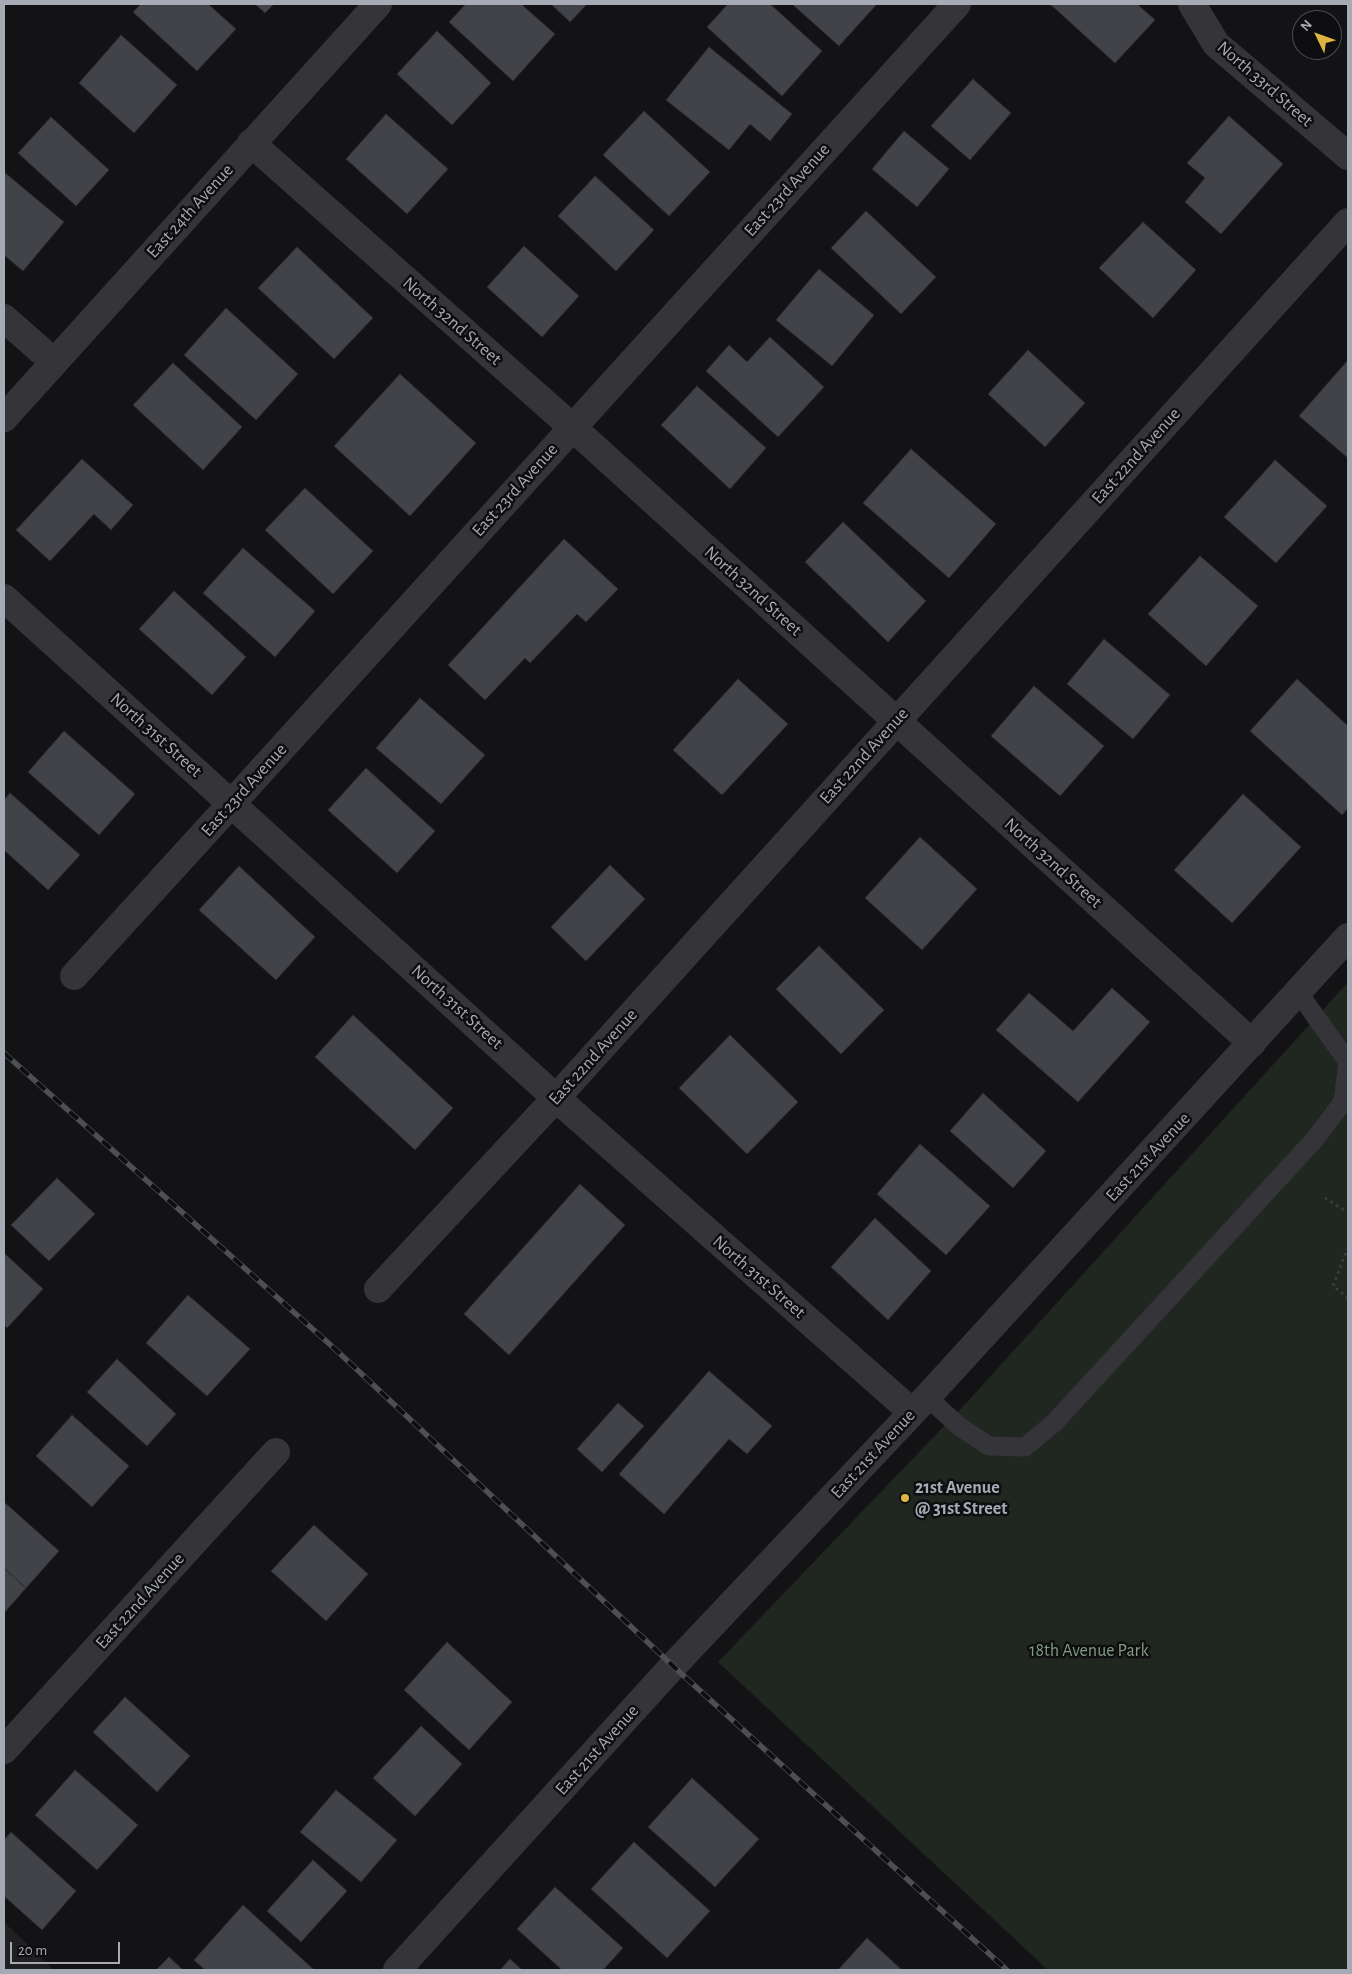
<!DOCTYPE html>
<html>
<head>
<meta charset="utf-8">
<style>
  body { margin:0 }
  #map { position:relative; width:1352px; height:1974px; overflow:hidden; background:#131315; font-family:"Alegreya Sans",sans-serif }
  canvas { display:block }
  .frame { position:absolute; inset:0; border:5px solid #a6aab4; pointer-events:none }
  .north { position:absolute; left:1292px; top:10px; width:50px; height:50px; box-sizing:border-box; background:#0e0e10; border:1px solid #4b4c52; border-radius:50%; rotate:312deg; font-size:14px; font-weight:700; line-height:20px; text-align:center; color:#a6aab4 }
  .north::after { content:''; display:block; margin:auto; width:18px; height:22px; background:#deb442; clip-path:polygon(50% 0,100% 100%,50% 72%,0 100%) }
  .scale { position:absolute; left:10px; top:1942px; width:110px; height:22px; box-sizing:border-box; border:2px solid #a6aab4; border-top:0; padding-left:6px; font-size:15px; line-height:18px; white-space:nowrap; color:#a6aab4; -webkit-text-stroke:4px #0e0e10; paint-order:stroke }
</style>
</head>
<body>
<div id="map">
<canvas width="1352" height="1974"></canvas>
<div class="frame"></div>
<div class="north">N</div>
<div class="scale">20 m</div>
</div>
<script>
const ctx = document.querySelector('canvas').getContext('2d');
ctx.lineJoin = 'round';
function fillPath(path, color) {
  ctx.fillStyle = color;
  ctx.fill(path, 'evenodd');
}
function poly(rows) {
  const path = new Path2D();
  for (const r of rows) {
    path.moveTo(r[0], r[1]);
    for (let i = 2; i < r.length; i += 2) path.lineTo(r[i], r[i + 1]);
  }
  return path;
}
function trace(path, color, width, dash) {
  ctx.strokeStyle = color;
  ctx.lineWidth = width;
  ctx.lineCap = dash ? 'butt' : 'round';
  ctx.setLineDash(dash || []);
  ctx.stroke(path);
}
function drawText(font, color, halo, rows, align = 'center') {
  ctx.font = font + ' "Alegreya Sans",sans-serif';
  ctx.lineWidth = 5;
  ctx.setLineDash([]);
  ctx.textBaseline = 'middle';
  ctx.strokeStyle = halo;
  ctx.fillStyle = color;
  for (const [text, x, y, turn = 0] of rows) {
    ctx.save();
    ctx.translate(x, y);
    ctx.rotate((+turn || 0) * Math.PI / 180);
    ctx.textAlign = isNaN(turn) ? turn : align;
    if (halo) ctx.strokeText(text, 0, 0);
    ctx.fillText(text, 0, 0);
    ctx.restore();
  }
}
fillPath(poly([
  [4,1922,54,1970,4,1970]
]), '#201f22');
fillPath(poly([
  [1348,982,1348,1970,1048,1970,718,1662,967,1402]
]), '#202721');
const building = poly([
  [141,4,208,4,236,29,197,71,133,12,141,4],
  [255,4,274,4,265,13,255,4],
  [466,4,521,4,555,34,513,81,449,22,466,4],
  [551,4,587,4,570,22,551,4],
  [728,4,770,4,822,51,782,96,707,27,728,4],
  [792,4,877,4,839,46,792,4],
  [1050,4,1137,4,1155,20,1115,63,1050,4],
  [437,31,491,83,452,125,397,74,437,31],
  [121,35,177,85,134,133,79,83,121,35],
  [709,47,792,114,770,141,750,124,729,150,666,100,709,47],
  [973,79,1011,113,970,160,931,126,973,79],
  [644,111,710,172,669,216,603,155,644,111],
  [386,114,448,169,407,214,346,159,386,114],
  [1229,116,1283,164,1221,234,1185,202,1205,178,1187,163,1229,116],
  [51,117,109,170,76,206,18,153,51,117],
  [904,131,949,169,917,207,872,169,904,131],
  [4,172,64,222,23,271,4,255,4,172],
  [595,176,654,230,616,271,558,216,595,176],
  [866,211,936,277,901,314,831,248,866,211],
  [1143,222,1196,270,1153,318,1099,268,1143,222],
  [524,246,579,296,542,337,487,287,524,246],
  [297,247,373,318,334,359,258,288,297,247],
  [819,269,874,315,832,366,776,320,819,269],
  [226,308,298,374,256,420,184,355,226,308],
  [770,337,824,387,778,437,706,371,729,345,747,362,770,337],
  [1028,350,1085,403,1045,447,988,394,1028,350],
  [1348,360,1348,458,1299,416,1348,360],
  [173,363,242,427,203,470,133,405,173,363],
  [400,374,476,443,410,516,334,446,400,374],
  [697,386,766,448,730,489,661,425,697,386],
  [911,449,996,524,949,578,863,503,911,449],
  [82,459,133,505,111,530,94,514,50,561,16,530,82,459],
  [1275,460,1327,506,1276,563,1224,517,1275,460],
  [305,488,373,551,333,594,265,530,305,488],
  [843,522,926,601,888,642,805,562,843,522],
  [564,539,618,589,586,622,577,614,530,663,525,658,485,700,448,665,564,539],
  [243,548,315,611,275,657,203,593,243,548],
  [1200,556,1258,606,1206,666,1148,614,1200,556],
  [174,591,246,657,212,695,139,629,174,591],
  [1104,639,1170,695,1133,739,1067,684,1104,639],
  [738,679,788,724,722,795,673,750,738,679],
  [1297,679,1348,726,1348,808,1342,815,1250,731,1297,679],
  [1034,686,1104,746,1060,796,991,736,1034,686],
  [420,698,485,755,441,804,376,748,420,698],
  [64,731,135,794,99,835,28,772,64,731],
  [366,768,435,831,397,873,328,810,366,768],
  [10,793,80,855,48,890,4,850,4,800,10,793],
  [1243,794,1301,847,1232,923,1174,870,1243,794],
  [920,837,977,889,922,950,865,898,920,837],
  [610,865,645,899,586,961,551,927,610,865],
  [239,866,315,937,276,980,199,910,239,866],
  [819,946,884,1010,841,1054,776,989,819,946],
  [1112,988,1150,1022,1078,1102,996,1030,1029,993,1073,1031,1112,988],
  [353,1015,453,1108,415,1150,315,1057,353,1015],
  [730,1035,798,1102,747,1154,679,1088,730,1035],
  [983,1093,1046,1151,1013,1188,950,1131,983,1093],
  [920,1144,990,1206,946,1255,877,1194,920,1144],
  [57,1178,95,1214,49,1261,11,1225,57,1178],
  [580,1184,625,1225,509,1355,464,1314,580,1184],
  [875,1218,931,1271,888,1320,831,1267,875,1218],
  [4,1253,43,1289,7,1328,4,1325,4,1253],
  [188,1295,250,1349,207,1396,146,1343,188,1295],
  [117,1359,176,1414,147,1446,87,1392,117,1359],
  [709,1371,772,1426,747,1454,729,1439,664,1514,619,1474,709,1371],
  [618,1403,644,1426,602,1472,577,1449,618,1403],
  [72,1415,129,1466,92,1507,36,1456,72,1415],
  [4,1502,59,1551,26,1588,4,1568,4,1502],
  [314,1525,368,1574,326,1621,271,1571,314,1525],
  [4,1568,26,1588,4,1613,4,1568],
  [447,1642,512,1702,469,1750,404,1690,447,1642],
  [125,1697,190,1756,157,1792,93,1732,125,1697],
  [421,1726,462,1764,415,1816,373,1778,421,1726],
  [75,1770,138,1825,97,1870,35,1815,75,1770],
  [692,1778,759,1839,715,1887,648,1827,692,1778],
  [336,1790,397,1840,361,1882,300,1832,336,1790],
  [11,1832,76,1891,42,1930,4,1896,4,1840,11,1832],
  [634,1842,710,1911,667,1958,591,1889,634,1842],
  [313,1860,347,1891,301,1942,267,1911,313,1860],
  [555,1887,623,1948,603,1970,562,1970,517,1929,555,1887],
  [243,1905,313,1969,312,1970,205,1970,194,1960,243,1905],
  [867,1938,902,1970,838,1970,867,1938],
  [169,1957,183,1970,156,1970,169,1957],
  [510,1959,522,1970,500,1970,510,1959]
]);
fillPath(building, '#424348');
trace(building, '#2e2d30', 1);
trace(poly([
  [1325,1198,1348,1213],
  [1348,1247,1333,1286,1348,1298]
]), '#3b3c40', 3, [2.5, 4]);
trace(poly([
  [927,1397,960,1427,989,1446,1025,1447,1054,1423,1315,1139,1343,1102,1348,1062,1298,992]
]), '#353539', 19);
trace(poly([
  [1192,4,1216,44,1348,156],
  [251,143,572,427,1252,1043],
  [4,318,54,362],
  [4,418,378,4],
  [4,598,556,1098,912,1412],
  [74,976,232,803,957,4],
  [378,1289,556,1098,1348,222],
  [4,1750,276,1452]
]), '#353539', 28);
trace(poly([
  [397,1970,673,1666,927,1397,1348,937]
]), '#353539', 28);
const rail = poly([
  [4,1053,335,1349,673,1666,1007,1970]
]);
trace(rail, '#4e4f54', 5.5);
trace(rail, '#0e0e10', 4, [11]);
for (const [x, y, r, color] of [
  [905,1498,5,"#deb442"]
]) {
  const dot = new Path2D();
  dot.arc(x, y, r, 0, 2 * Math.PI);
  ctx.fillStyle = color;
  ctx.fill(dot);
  trace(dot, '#0e0e10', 2);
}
drawText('18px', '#a6aab4', '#0e0e10', [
  ["North 33rd Street",1265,84,41],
  ["East 23rd Avenue",787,190,-48],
  ["East 24th Avenue",190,211,-48],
  ["North 32nd Street",452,321,41],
  ["East 22nd Avenue",1136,456,-48],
  ["East 23rd Avenue",515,490,-48],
  ["North 32nd Street",753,591,42],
  ["North 31st Street",156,735,42],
  ["East 22nd Avenue",864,756,-48],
  ["East 23rd Avenue",244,790,-48],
  ["North 32nd Street",1053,863,42],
  ["North 31st Street",457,1007,42],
  ["East 22nd Avenue",593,1057,-48],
  ["East 21st Avenue",1148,1157,-47],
  ["North 31st Street",759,1277,41],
  ["East 21st Avenue",873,1454,-47],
  ["East 22nd Avenue",140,1601,-48],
  ["East 21st Avenue",597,1750,-48]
]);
drawText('bold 18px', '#a6aab4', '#0e0e10', [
  ["21st Avenue",915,1488],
  ["@ 31st Street",915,1509]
], 'left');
drawText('18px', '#7f9d83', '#0e0e10', [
  ["18th Avenue Park",1089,1651]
]);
</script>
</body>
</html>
